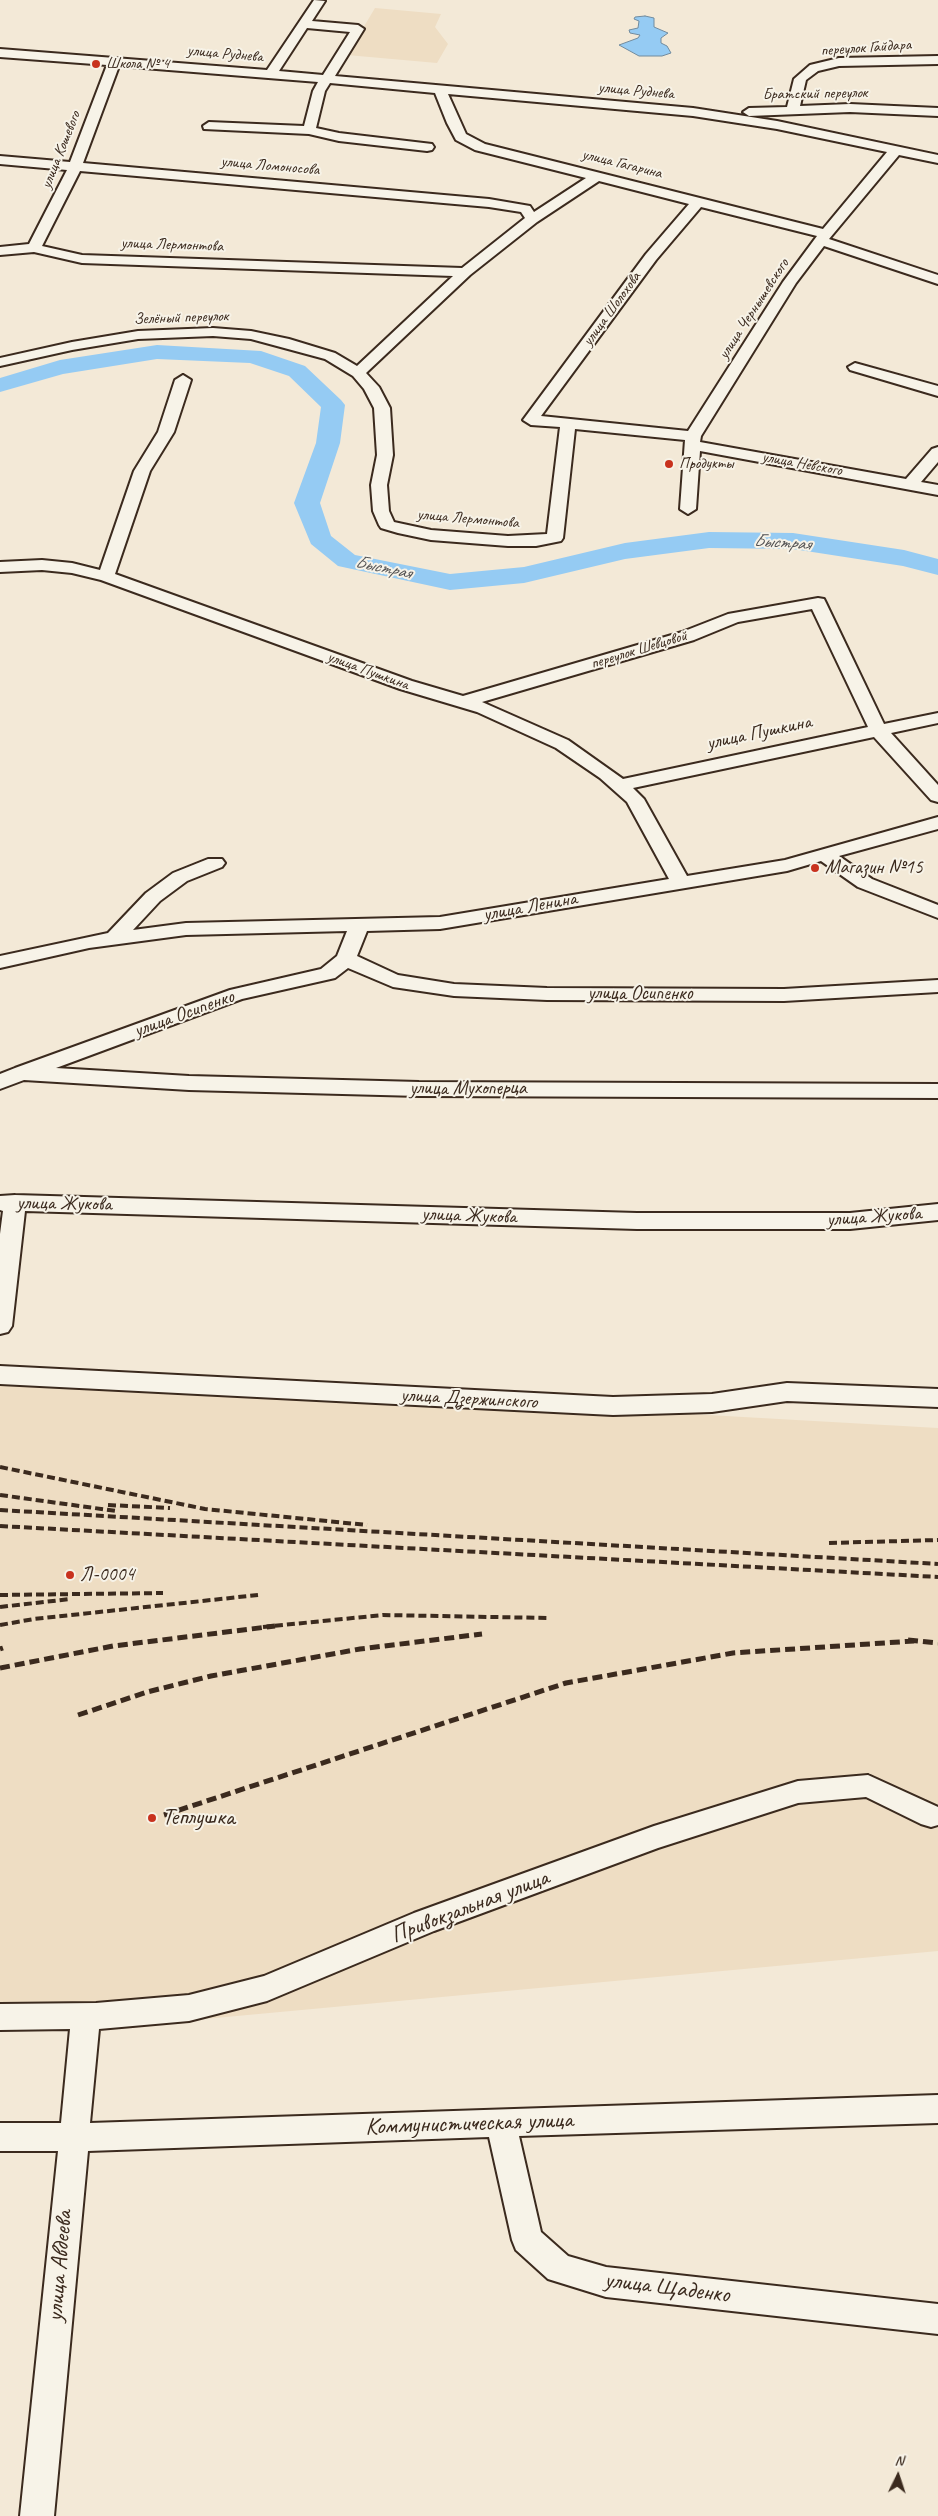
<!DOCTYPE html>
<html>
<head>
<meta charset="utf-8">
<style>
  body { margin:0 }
  #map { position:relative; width:938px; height:2516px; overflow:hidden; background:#f3e9d7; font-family:Caveat,sans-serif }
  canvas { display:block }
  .north { position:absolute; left:873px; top:2451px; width:50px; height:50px; -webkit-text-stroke:4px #f7f3e8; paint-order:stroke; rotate:4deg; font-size:14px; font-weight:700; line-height:20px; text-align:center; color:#3b2a1e }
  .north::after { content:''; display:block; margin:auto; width:18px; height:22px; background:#3b2a1e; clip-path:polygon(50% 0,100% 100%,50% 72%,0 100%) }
</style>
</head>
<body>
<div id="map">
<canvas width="938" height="2516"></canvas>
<div class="north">N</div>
</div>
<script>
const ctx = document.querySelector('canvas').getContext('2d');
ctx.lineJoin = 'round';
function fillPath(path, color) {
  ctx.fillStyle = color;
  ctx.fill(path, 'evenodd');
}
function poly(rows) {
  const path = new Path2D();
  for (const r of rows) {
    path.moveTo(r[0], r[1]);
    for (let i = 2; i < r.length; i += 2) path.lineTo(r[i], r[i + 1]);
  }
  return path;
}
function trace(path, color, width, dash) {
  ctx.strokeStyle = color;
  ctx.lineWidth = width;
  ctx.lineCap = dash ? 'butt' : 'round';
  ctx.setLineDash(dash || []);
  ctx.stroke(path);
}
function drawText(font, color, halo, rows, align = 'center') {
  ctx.font = font + ' Caveat,sans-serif';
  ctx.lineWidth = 4;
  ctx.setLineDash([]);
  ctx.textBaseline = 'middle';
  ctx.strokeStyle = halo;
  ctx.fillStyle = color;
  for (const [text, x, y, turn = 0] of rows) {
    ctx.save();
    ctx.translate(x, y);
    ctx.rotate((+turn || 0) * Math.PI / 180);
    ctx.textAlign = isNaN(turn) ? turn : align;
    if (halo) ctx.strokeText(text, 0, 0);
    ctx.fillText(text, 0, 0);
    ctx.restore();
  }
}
fillPath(poly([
  [375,8,441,14,435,27,448,44,437,63,347,55],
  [0,1375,938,1428,938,1951,75,2031,0,2029]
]), '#eeddc3');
const water = poly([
  [645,16,654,18,654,27,668,33,661,38,661,43,667,46,671,53,662,56,639,56,619,45,638,38,640,35,630,33,629,30,638,28,639,21,634,19,635,17,645,16]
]);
fillPath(water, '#95cbf3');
trace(water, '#718b9e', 1);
fillPath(poly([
  [157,345,261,351,305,366,341,400,345,405,340,443,320,503,331,536,355,555,450,574,524,567,625,543,709,532,793,533,904,550,938,559,938,575,903,566,793,549,709,548,625,559,524,583,450,590,338,566,311,544,294,503,316,443,321,407,289,376,250,363,157,359,63,374,0,392,0,378,60,360,157,345]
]), '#95cbf3');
const minor = poly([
  [314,0,325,1,312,21,358,25,364,29,335,76,693,108,777,121,938,155,938,163,899,155,829,239,938,275,938,284,824,246,796,283,701,436,700,442,906,479,932,449,938,447,938,462,921,482,938,485,938,495,700,451,696,509,688,514,680,509,685,440,575,429,563,538,561,541,536,546,508,546,431,540,398,533,381,528,379,525,373,511,371,485,377,455,374,408,364,389,353,376,325,359,251,339,213,336,138,339,72,350,0,366,0,358,72,342,138,331,213,328,251,331,289,339,335,353,357,366,453,276,82,263,34,252,0,255,0,247,29,244,67,170,0,164,0,156,70,162,107,65,0,57,0,49,267,70,314,0],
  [307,28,350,32,323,75,279,71,307,28],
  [119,66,318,82,313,91,304,126,209,122,203,126,204,129,309,134,339,141,427,151,432,150,434,147,432,144,339,133,316,128,325,91,330,83,435,93,447,123,456,140,475,150,586,178,534,212,530,206,489,199,83,163,119,66],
  [448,94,693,116,777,129,887,152,823,229,485,144,466,134,448,94],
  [80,171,489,207,521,212,525,218,462,268,82,255,42,246,80,171],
  [599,181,689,204,646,254,523,420,531,425,560,427,547,534,508,536,431,530,394,522,389,511,387,485,393,455,390,408,379,387,366,373,470,275,537,222,599,181],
  [701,207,817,236,783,282,688,431,541,416,656,260,701,207],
  [938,56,938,64,839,66,818,71,806,80,800,106,850,104,938,108,938,116,850,112,749,116,743,112,749,108,787,107,794,79,810,65,839,58,938,56],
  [855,363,938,386,938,396,850,370,848,367,855,363],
  [183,375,191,380,174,432,150,471,115,574,412,681,463,696,682,632,728,614,818,598,824,599,826,603,884,724,938,713,938,723,891,733,938,785,938,802,931,800,874,737,633,788,644,799,687,876,785,860,938,817,938,829,839,856,872,879,938,905,938,918,858,887,821,861,787,871,440,929,367,931,357,956,398,975,454,984,547,988,784,989,938,980,938,992,784,1001,547,1000,454,996,393,987,348,968,335,978,242,999,56,1068,189,1076,419,1082,938,1084,938,1098,419,1096,189,1090,24,1080,0,1089,0,1074,15,1068,230,990,321,969,337,956,347,931,186,935,89,948,0,968,0,956,108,933,146,893,173,873,208,859,222,859,225,863,222,867,187,881,160,901,133,930,186,923,440,917,669,879,627,802,600,778,556,748,477,712,400,689,101,580,72,573,42,570,0,572,0,562,42,560,72,563,100,570,134,471,158,432,175,380,183,375],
  [812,609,868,727,623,779,568,740,482,702,694,640,738,622,812,609],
  [15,1195,637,1213,850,1213,938,1204,938,1220,850,1229,637,1229,25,1211,12,1326,8,1332,0,1334,0,1234,3,1211,0,1210,0,1196,15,1195],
  [0,1366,613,1397,712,1394,787,1383,938,1389,938,1407,787,1401,712,1412,613,1415,0,1384,0,1366],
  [868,1775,938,1807,938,1825,931,1827,921,1824,866,1797,798,1803,658,1848,434,1931,267,2001,189,2021,99,2029,90,2123,938,2095,938,2123,519,2136,541,2232,568,2256,606,2267,938,2304,938,2334,606,2297,548,2279,516,2250,512,2240,489,2137,88,2151,54,2516,20,2516,58,2151,0,2151,0,2123,61,2123,70,2029,0,2030,0,2004,96,2003,189,1995,264,1976,414,1913,654,1826,798,1781,868,1775]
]);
trace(minor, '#3b2a1e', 4);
fillPath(minor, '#f7f3e8');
trace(poly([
  [0,1467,205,1509,367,1525],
  [0,1495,116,1511],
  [108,1505,170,1508],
  [0,1510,938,1564],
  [0,1526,938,1577],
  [829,1543,938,1540],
  [0,1595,163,1593],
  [0,1607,70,1599],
  [0,1625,34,1619,258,1595],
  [263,1627,383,1615,547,1618]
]), '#3b2a1e', 4, [8, 4]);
trace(poly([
  [908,1640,938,1643],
  [0,1649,3,1648],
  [0,1668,113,1646,275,1626],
  [78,1715,147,1692,211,1676,360,1649,482,1634],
  [164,1815,566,1683,733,1653,914,1641]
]), '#3b2a1e', 5, [10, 5]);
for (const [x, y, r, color] of [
  [96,64,5,"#c8321e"],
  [669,464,5,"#c8321e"],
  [815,868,5,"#c8321e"],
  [70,1575,5,"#c8321e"],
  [152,1818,5,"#c8321e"]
]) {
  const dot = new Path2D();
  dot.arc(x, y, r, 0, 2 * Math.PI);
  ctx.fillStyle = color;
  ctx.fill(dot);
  trace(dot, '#f7f3e8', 2);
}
drawText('16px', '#3b2a1e', '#f7f3e8', [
  ["переулок Гайдара",866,48,-4],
  ["улица Руднева",225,54,5],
  ["улица Руднева",636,91,5],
  ["Братский переулок",815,94,-1],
  ["улица Кошевого",61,150,-68],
  ["улица Гагарина",622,164,14],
  ["улица Ломоносова",270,166,5],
  ["улица Лермонтова",172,245,2],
  ["улица Шолохова",612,309,-54],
  ["улица Чернышевского",754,309,-57],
  ["Зелёный переулок",181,318,-2],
  ["улица Невского",802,464,10],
  ["улица Лермонтова",468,519,5],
  ["переулок Шевцовой",639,650,-17],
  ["улица Пушкина",368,671,20]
]);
drawText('16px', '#3b2a1e', '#f7f3e8', [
  ["Школа № 4",106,64],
  ["Продукты",679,464]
], 'left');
drawText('italic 18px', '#525253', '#f7f3e8', [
  ["Быстрая",782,543,4],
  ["Быстрая",383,568,12]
]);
drawText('20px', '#3b2a1e', '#f7f3e8', [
  ["улица Пушкина",759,733,-12],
  ["улица Ленина",530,907,-10],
  ["улица Осипенко",640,994],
  ["улица Осипенко",184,1014,-20],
  ["улица Мухоперца",468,1089],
  ["улица Жукова",64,1204,1],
  ["улица Жукова",469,1216,2],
  ["улица Жукова",874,1217,-4],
  ["улица Дзержинского",469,1399,3]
]);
drawText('20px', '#3b2a1e', '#f7f3e8', [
  ["Магазин №15",825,868],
  ["Л-0004",80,1575]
], 'left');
drawText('24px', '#3b2a1e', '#f7f3e8', [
  ["Теплушка",162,1818]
], 'left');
drawText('24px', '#3b2a1e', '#f7f3e8', [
  ["Привокзальная улица",470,1907,-21],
  ["Коммунистическая улица",469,2124,-2],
  ["улица Авдеева",60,2266,-85],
  ["улица Щаденко",667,2288,7]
]);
</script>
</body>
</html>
